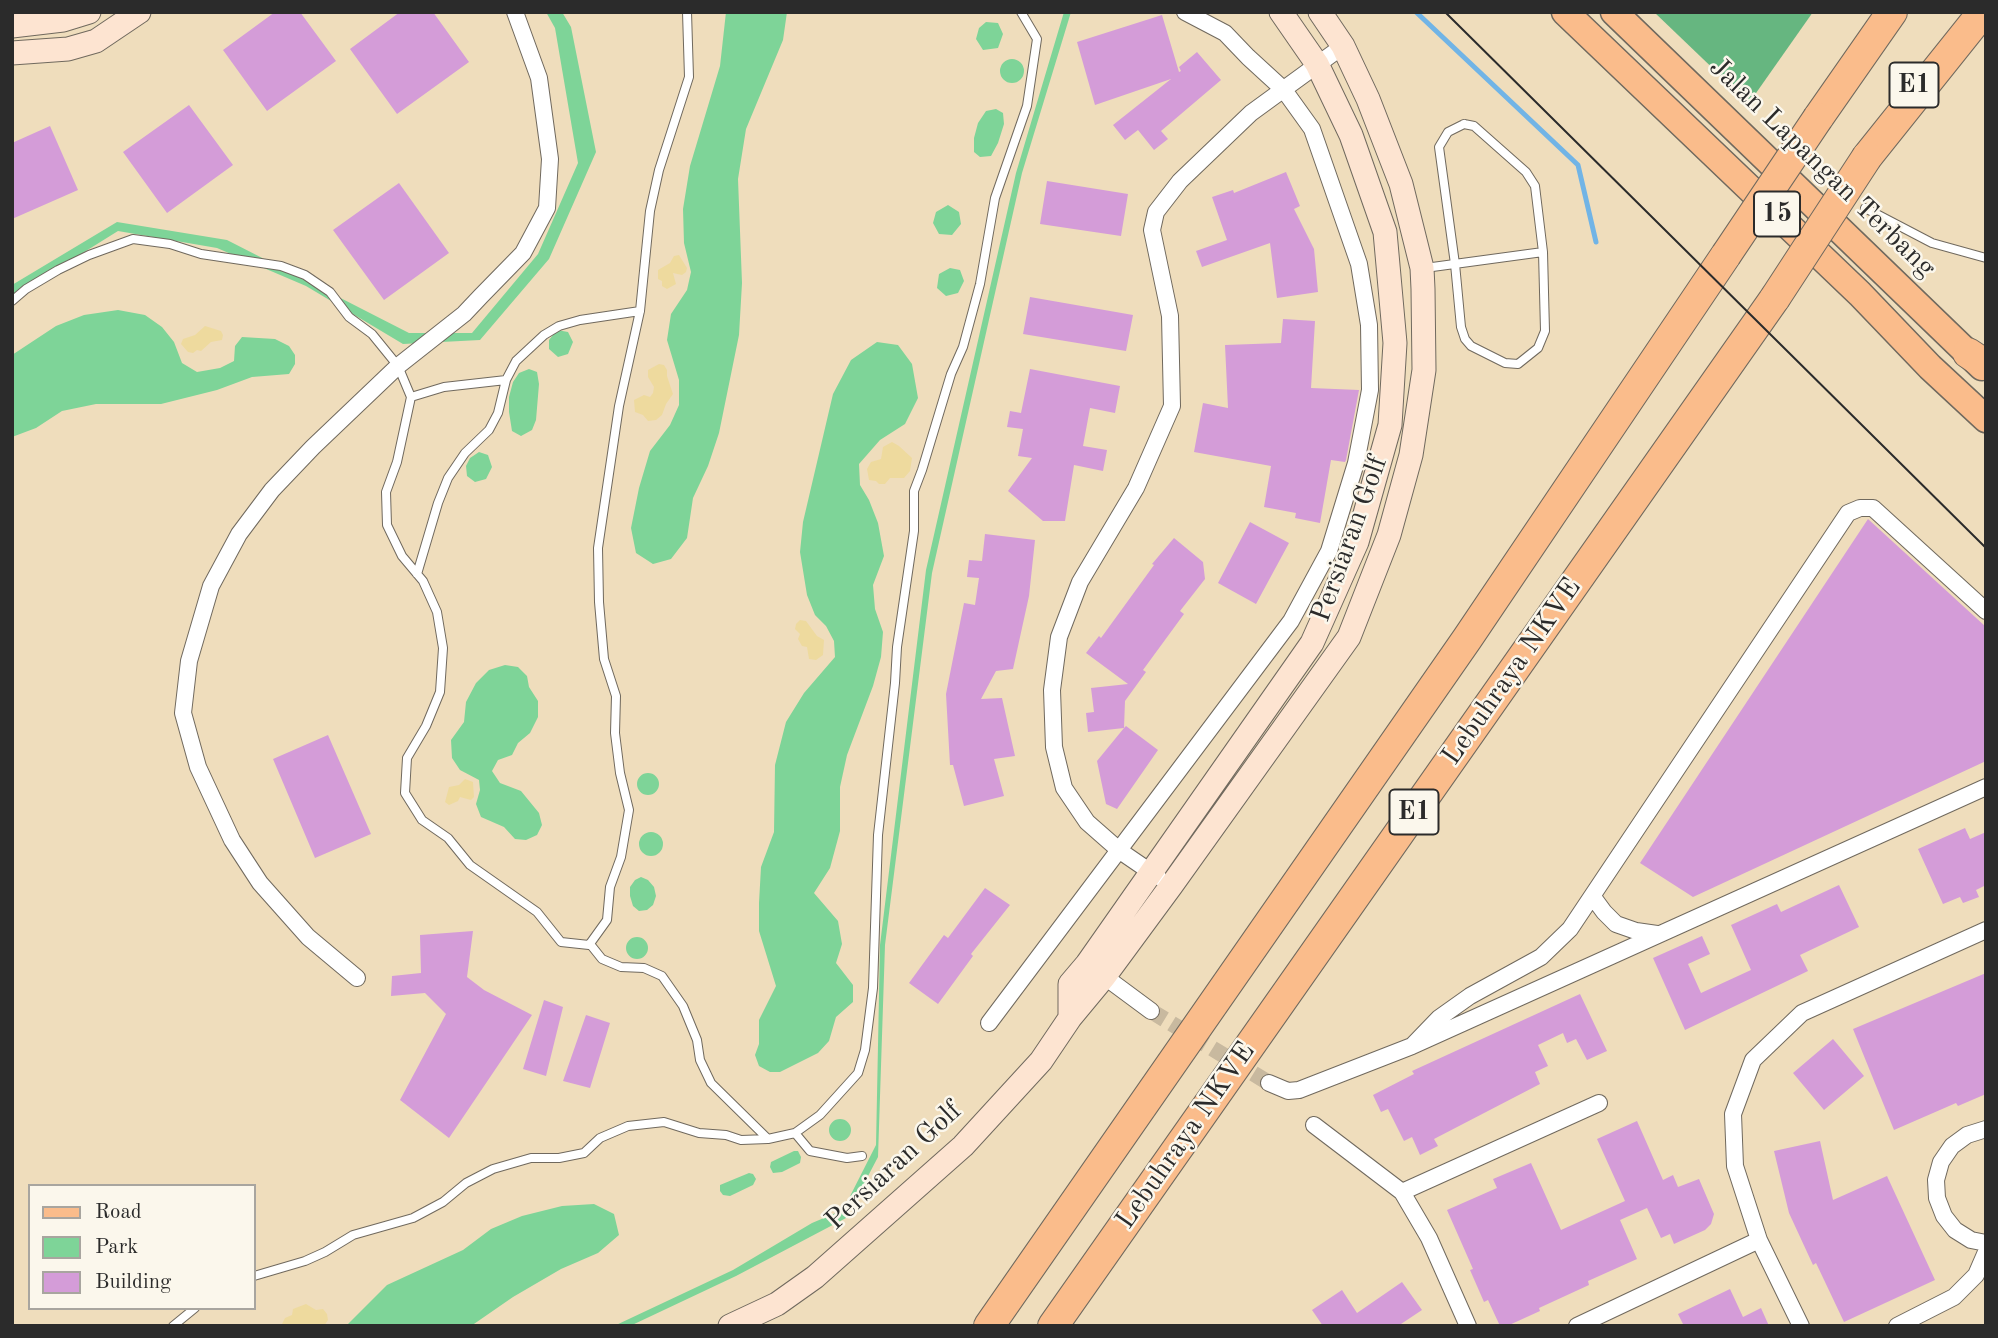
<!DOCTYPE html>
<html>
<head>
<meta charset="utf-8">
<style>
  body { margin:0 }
  #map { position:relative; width:1998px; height:1338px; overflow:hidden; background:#efddbc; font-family:"Old Standard TT",serif }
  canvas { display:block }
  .frame { position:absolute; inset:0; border:14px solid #2b2b2b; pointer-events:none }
  .legend { position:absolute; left:28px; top:1184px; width:228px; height:126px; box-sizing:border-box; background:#fbf7ec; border:2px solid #a8a59f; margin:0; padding:9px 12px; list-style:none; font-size:21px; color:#2b2b2b }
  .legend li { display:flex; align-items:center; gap:14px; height:35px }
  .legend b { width:35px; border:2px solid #a8a59f }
</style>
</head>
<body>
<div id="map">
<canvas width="1998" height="1338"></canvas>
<div class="frame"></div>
<ul class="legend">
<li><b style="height:9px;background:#fabc8b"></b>Road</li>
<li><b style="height:19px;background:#7ed498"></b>Park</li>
<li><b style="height:19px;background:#d49cd8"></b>Building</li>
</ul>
</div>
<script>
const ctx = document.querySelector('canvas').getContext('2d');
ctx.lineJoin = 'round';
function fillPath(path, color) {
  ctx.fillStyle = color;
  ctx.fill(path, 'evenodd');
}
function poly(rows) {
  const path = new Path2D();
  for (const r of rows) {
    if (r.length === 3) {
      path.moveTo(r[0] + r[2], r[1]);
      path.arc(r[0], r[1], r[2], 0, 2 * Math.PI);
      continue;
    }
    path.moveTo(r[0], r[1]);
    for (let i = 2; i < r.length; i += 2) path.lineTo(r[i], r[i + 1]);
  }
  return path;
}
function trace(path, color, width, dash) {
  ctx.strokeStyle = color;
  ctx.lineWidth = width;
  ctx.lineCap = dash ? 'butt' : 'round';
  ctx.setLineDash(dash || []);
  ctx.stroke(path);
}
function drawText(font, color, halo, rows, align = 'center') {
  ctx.font = font + ' "Old Standard TT",serif';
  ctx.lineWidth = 5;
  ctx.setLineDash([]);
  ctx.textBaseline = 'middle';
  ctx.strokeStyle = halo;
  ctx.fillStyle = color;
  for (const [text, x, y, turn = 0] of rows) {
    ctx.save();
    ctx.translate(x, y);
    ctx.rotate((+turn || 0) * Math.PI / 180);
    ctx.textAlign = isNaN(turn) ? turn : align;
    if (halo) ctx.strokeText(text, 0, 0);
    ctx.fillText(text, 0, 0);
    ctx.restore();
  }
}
fillPath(poly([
  [546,12,562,12,571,27,596,152,549,259,480,340,403,344,306,286,217,248,118,231,12,297,12,285,117,222,227,240,409,333,472,333,538,254,578,163,555,28],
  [726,12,787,12,783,40,746,129,738,179,742,283,739,335,719,433,708,466,693,498,687,538,671,559,653,564,636,553,631,528,639,488,650,451,670,425,679,405,679,380,667,340,671,314,687,290,691,272,684,243,683,209,690,166,720,66],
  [1064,12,1071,12,1022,173,932,573,885,945,878,1157,846,1218,736,1276,630,1326,614,1326,733,1270,812,1223,843,1210,876,1145,880,945,926,570,1016,173],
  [986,22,998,23,1003,34,998,48,983,50,976,39,979,28],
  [1012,71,12],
  [996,109,1003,113,1004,124,998,143,991,156,980,157,974,152,974,138,978,123,986,111],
  [948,205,959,212,961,224,952,235,939,234,933,223,936,212],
  [950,268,960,270,964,281,958,293,946,296,937,288,939,274],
  [118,310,145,315,162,327,174,342,182,363,197,372,220,368,234,361,235,346,242,337,275,339,289,346,295,355,295,364,289,374,252,377,217,390,161,404,96,404,62,411,36,428,12,437,12,355,56,326,84,315],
  [557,330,568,332,573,342,568,354,558,357,549,349,549,340],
  [877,342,898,345,912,364,918,398,905,424,880,440,859,464,860,485,869,500,878,523,884,556,873,585,875,609,883,632,881,657,873,686,847,755,840,787,840,831,830,868,814,893,838,921,842,944,836,963,853,985,853,1002,836,1017,829,1041,818,1053,780,1072,770,1072,759,1066,755,1055,759,1044,759,1020,776,986,759,931,759,903,761,867,774,832,775,765,786,722,804,693,835,657,834,641,826,626,815,615,807,595,800,552,803,522,833,394,851,360],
  [529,369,537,372,539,384,536,420,532,430,521,436,512,431,509,412,509,397,513,382,519,373],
  [479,452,488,455,492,467,486,479,475,482,467,476,466,466,470,458],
  [505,665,518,667,527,676,529,687,538,701,538,717,530,733,518,743,512,755,498,760,492,771,500,783,521,791,539,813,542,825,537,835,526,840,515,839,504,827,481,817,476,804,480,790,479,780,460,770,452,758,451,740,464,722,466,702,476,683,489,670],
  [648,784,11],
  [651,844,12],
  [641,877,648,880,654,887,656,896,653,905,647,910,639,911,633,906,630,896,630,887,635,880],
  [637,948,11],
  [840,1130,11],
  [794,1151,798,1151,801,1157,800,1163,782,1172,773,1173,770,1167,771,1162],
  [749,1173,753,1174,756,1179,753,1185,730,1196,723,1195,720,1191,720,1185],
  [594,1204,614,1214,619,1235,598,1253,561,1269,513,1297,471,1326,346,1326,387,1285,463,1250,491,1229,522,1216,562,1206]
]), '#7ed498');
fillPath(poly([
  [1654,12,1813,12,1749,103]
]), '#66b680');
fillPath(poly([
  [679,255,687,268,686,272,682,275,673,273,676,284,667,289,662,286,662,281,658,279,658,270,670,263,674,256],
  [205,326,221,331,223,335,222,340,211,342,201,351,197,350,193,353,188,352,181,344,183,339,195,335],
  [659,364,664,365,667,370,667,376,673,394,666,404,662,415,656,420,648,421,643,415,635,412,634,400,644,395,650,397,653,393,654,387,648,377,648,370],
  [892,442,899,446,912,458,910,471,904,478,890,478,885,484,879,484,876,481,869,480,867,469,871,462,881,459,883,447],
  [800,620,806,621,817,636,824,640,823,655,816,660,809,659,807,647,802,646,798,639,800,634,795,629,796,624],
  [465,779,473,782,474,797,471,800,460,797,458,801,449,805,445,802,449,787,459,785],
  [306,1304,316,1310,323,1309,327,1314,328,1320,324,1326,281,1326,285,1318,292,1315,293,1309]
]), '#eeda9e');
trace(poly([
  [1416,12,1578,165,1596,242]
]), '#71b4e6', 5);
fillPath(poly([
  [275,12,300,12,336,61,267,111,223,50],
  [400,12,433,12,469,62,397,114,350,49],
  [1162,15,1179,72,1181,71,1179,67,1197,52,1221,80,1161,131,1168,139,1154,150,1138,130,1125,140,1113,125,1171,79,1095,105,1077,42],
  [189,105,233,165,167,213,123,152],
  [50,126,78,190,12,219,12,143],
  [1286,172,1300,206,1294,209,1314,249,1318,292,1277,298,1270,243,1202,267,1196,251,1227,240,1212,197,1233,190,1234,193],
  [1047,181,1128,194,1121,236,1040,224],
  [399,183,449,253,384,300,333,230],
  [1030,297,1133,315,1126,351,1023,334],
  [1283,319,1315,321,1311,388,1359,390,1346,460,1345,462,1331,460,1320,523,1295,518,1296,513,1264,507,1271,466,1194,452,1203,403,1228,408,1225,345,1281,343],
  [1030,369,1120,386,1115,413,1090,408,1083,446,1107,450,1103,471,1074,465,1065,521,1043,521,1008,491,1032,458,1018,456,1023,429,1007,427,1010,411,1021,413],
  [1868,519,1986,627,1986,761,1693,897,1640,863],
  [1250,522,1289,543,1256,604,1218,583],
  [985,534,1035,540,1029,596,1013,669,996,671,981,699,1002,698,1015,756,994,759,1004,796,964,806,953,765,950,765,946,694,964,603,975,605,979,578,967,577,969,560,982,561],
  [1174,538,1203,562,1205,579,1180,611,1184,614,1143,670,1146,672,1125,701,1124,728,1126,726,1158,750,1117,809,1106,804,1097,761,1124,728,1088,732,1086,713,1094,712,1091,688,1128,684,1086,653,1099,636,1101,638,1154,565,1152,564],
  [328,735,371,834,315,858,273,759],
  [1965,828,1970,839,1986,832,1986,885,1976,890,1979,897,1963,903,1960,897,1943,904,1918,849],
  [1839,885,1859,927,1800,955,1808,971,1685,1030,1653,958,1702,936,1710,954,1688,964,1701,993,1751,970,1731,925,1777,904,1781,912],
  [985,888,1010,905,971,954,973,956,938,1004,909,983,944,935,948,938],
  [473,931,467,977,484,990,532,1015,449,1138,400,1100,446,1014,425,993,391,996,392,976,421,973,420,935],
  [1986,973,1986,1094,1958,1106,1956,1103,1894,1130,1853,1029],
  [1580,994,1607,1051,1587,1060,1576,1039,1567,1043,1563,1033,1538,1045,1548,1066,1535,1072,1540,1084,1434,1139,1438,1146,1420,1155,1412,1137,1404,1141,1388,1109,1381,1112,1373,1095,1414,1074,1412,1071],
  [544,1000,563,1007,546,1076,523,1069],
  [586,1015,610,1023,590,1088,563,1081],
  [1833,1039,1864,1076,1824,1110,1793,1073],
  [1637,1121,1663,1180,1673,1175,1678,1187,1699,1179,1714,1214,1711,1224,1705,1230,1674,1244,1670,1234,1661,1238,1647,1208,1620,1220,1637,1259,1588,1281,1589,1285,1539,1308,1540,1311,1507,1326,1500,1326,1488,1300,1484,1302,1470,1270,1473,1269,1447,1210,1497,1188,1493,1179,1531,1163,1561,1230,1625,1201,1597,1139],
  [1820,1141,1833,1200,1887,1176,1935,1280,1844,1322,1816,1263,1813,1265,1789,1213,1774,1151],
  [1402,1282,1422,1310,1398,1326,1323,1326,1312,1310,1342,1290,1357,1313],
  [1730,1289,1743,1317,1761,1308,1769,1326,1684,1326,1678,1314]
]), '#d49cd8');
trace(poly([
  [1151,1011,1269,1083]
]), '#c8b99f', 16, [16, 8]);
const lane = poly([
  [1464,124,1474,126,1526,172,1535,186,1543,252,1545,331,1538,348,1518,364,1505,363,1471,346,1465,339,1461,327,1455,264,1439,147,1448,132,1464,124],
  [1865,208,1932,243,1986,258],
  [1425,268,1543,252],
  [12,301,26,289,58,270,89,255,133,239,170,244,201,254,281,266,305,275,330,292,349,317,372,334,398,366,411,397,397,462,386,492,387,525,402,556,423,581,437,612,443,648,440,692,426,726,407,758,405,793,422,820,448,838,470,865,537,912,561,942,589,945,607,920,610,887,621,857,629,810,620,773,615,733,616,696,604,659,599,602,598,548,619,406,640,311,650,211,659,170,689,77,687,12],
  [411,397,444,387,506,380],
  [417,574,438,503,448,478,465,453,489,430,498,413,506,380,516,361,544,335,559,326,580,320,640,311],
  [590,944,602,959,621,967,644,968,662,976,683,1006,697,1040,700,1060,711,1083,768,1139,795,1133,820,1115,858,1073,865,1050,873,988,878,835,895,683,897,647,914,531,914,491,922,470,951,374,963,347,980,284,995,198,1027,106,1037,39,1021,12],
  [795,1133,810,1151,847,1158,862,1156],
  [254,1276,305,1261,325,1252,353,1235,413,1218,443,1202,466,1183,493,1169,531,1158,559,1158,584,1153,600,1138,628,1126,664,1122,699,1133,726,1135,741,1140,768,1139],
  [173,1326,195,1308]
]);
const street = poly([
  [1158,877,1120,851,1087,822,1064,788,1054,747,1052,690,1059,637,1080,582,1136,488,1172,406,1170,316,1152,230,1156,212,1180,181,1251,113,1343,46],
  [1593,897,1604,912,1616,924,1636,931,1657,934],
  [1097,971,1151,1011],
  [357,978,308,937,260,883,232,840,198,767,183,713,189,661,211,586,239,534,272,490,313,447,398,366,464,314,481,296,523,253,547,208,550,159,539,78,515,12],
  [989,1023,1291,621,1329,551,1356,463,1370,390,1369,325,1359,264,1312,129,1284,90,1248,57,1225,33,1185,12],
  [1412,1046,1439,1018,1470,996,1541,957,1570,929,1848,513,1860,508,1873,508,1986,611],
  [1269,1083,1288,1091,1299,1090,1412,1046,1986,787],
  [1314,1125,1402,1192,1429,1238,1468,1326],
  [1986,1129,1967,1135,1952,1146,1941,1162,1936,1180,1937,1198,1944,1216,1955,1230,1971,1240,1986,1243],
  [1402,1192,1599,1103],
  [1577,1326,1759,1240],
  [1801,1326,1759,1240,1735,1166,1733,1114,1753,1060,1802,1013,1986,930],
  [1897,1326,1954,1297,1976,1275,1986,1252]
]);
const secondary = poly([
  [12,26,63,20,89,12],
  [12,53,68,49,96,41,139,12],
  [1070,1018,1070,984,1087,964,1312,643,1357,542,1390,425,1395,343,1385,232,1351,135,1317,64,1281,12],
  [730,1326,777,1304,815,1277,963,1146,1041,1061,1070,1018,1104,977,1171,886,1349,637,1389,535,1411,455,1424,370,1423,289,1422,268,1401,184,1368,99,1343,46,1320,12]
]);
const primary = poly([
  [1565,12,1860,294,1930,367,1986,419],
  [1614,12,1982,367]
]);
const highway = poly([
  [1818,118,1892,12],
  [1867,157,1983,12],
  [1968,353,1986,365],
  [989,1326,1467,639,1726,255],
  [1053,1326,1775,298]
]);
trace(lane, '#70695e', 10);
trace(street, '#70695e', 18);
trace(secondary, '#70695e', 25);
trace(primary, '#70695e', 29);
trace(highway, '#70695e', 32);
trace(lane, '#fff', 8);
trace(street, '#fff', 16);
trace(secondary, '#fde4d1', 23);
trace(primary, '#fabc8b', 26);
trace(highway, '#fabc8b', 30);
trace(poly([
  [1445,12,1986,548]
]), '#2b2b2b', 2);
const highwayBridge = poly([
  [1726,255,1818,118],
  [1775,298,1867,157]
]);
trace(highwayBridge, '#70695e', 32, []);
trace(highwayBridge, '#fabc8b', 30);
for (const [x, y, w] of [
  [1914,85,49],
  [1777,214,46],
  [1414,812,49]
]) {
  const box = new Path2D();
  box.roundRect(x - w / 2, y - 22.5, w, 45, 5);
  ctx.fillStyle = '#fbf7ec';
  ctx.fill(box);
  trace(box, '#2b2b2b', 2);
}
drawText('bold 26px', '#2b2b2b', null, [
  ["E1",1914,85],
  ["15",1777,214],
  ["E1",1414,812]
]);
drawText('28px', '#2b2b2b', '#fbf7ec', [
  ["Jalan Lapangan Terbang",1822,168,44],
  ["Persiaran Golf",1350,539,-70],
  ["Lebuhraya NKVE",1512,672,-55],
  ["Lebuhraya NKVE",1186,1136,-55],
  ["Persiaran Golf",894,1166,-43]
]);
</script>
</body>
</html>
